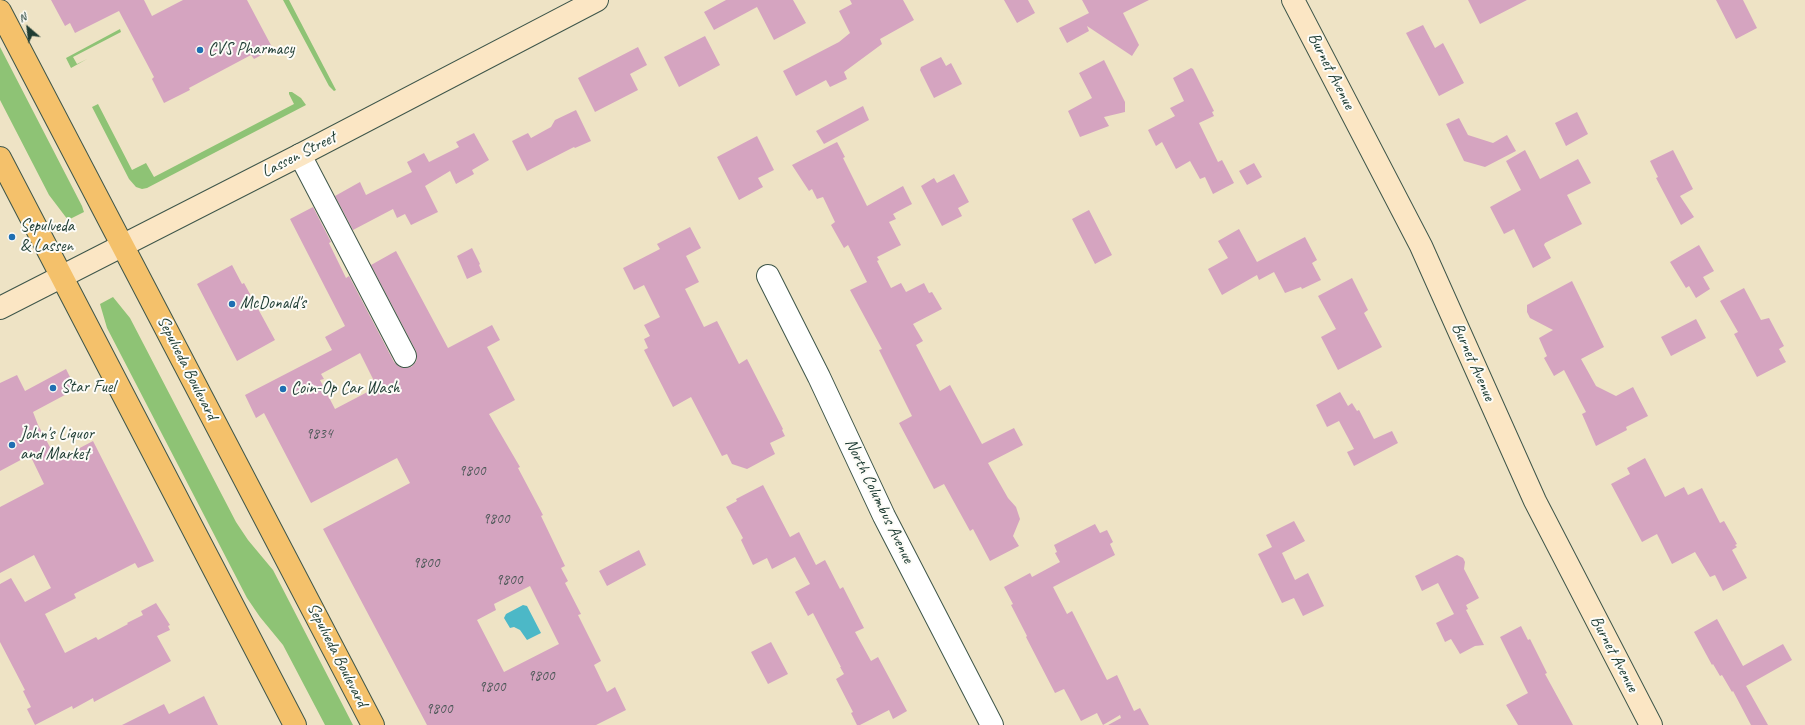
<!DOCTYPE html>
<html>
<head>
<meta charset="utf-8">
<style>
  body { margin:0 }
  #map { position:relative; width:1805px; height:725px; overflow:hidden; background:#eee3c5; font-family:Caveat,sans-serif }
  canvas { display:block }
  .north { position:absolute; left:8px; top:8px; width:40px; height:40px; -webkit-text-stroke:3px #fdfcf7; paint-order:stroke; rotate:332deg; font-size:11px; font-weight:700; line-height:16px; text-align:center; color:#1f3d34 }
  .north::after { content:''; display:block; margin:auto; width:14px; height:18px; background:#1f3d34; clip-path:polygon(50% 0,100% 100%,50% 72%,0 100%) }
</style>
</head>
<body>
<div id="map">
<canvas width="1805" height="725"></canvas>
<div class="north">N</div>
</div>
<script>
const ctx = document.querySelector('canvas').getContext('2d');
ctx.lineJoin = 'round';
function fillPath(path, color) {
  ctx.fillStyle = color;
  ctx.fill(path, 'evenodd');
}
function poly(rows) {
  const path = new Path2D();
  for (const r of rows) {
    path.moveTo(r[0], r[1]);
    for (let i = 2; i < r.length; i += 2) path.lineTo(r[i], r[i + 1]);
  }
  return path;
}
function trace(path, color, width, dash) {
  ctx.strokeStyle = color;
  ctx.lineWidth = width;
  ctx.lineCap = dash ? 'butt' : 'round';
  ctx.setLineDash(dash || []);
  ctx.stroke(path);
}
function drawText(font, color, halo, rows, align = 'center') {
  ctx.font = font + ' Caveat,sans-serif';
  ctx.lineWidth = 4;
  ctx.setLineDash([]);
  ctx.textBaseline = 'middle';
  ctx.strokeStyle = halo;
  ctx.fillStyle = color;
  for (const [text, x, y, turn = 0] of rows) {
    ctx.save();
    ctx.translate(x, y);
    ctx.rotate((+turn || 0) * Math.PI / 180);
    ctx.textAlign = isNaN(turn) ? turn : align;
    if (halo) ctx.strokeText(text, 0, 0);
    ctx.fillText(text, 0, 0);
    ctx.restore();
  }
}
fillPath(poly([
  [283,0,289,0,336,90,334,91,329,86],
  [120,29,121,32,73,57,77,64,87,59,71,68,66,58],
  [0,47,82,206,84,212,68,220,49,195,0,100],
  [289,92,292,92,301,98,306,105,147,188,142,189,136,187,129,179,92,107,98,104,132,170,146,163,154,177,294,104,289,94],
  [113,297,130,318,236,522,248,540,273,570,353,725,325,725,283,645,260,617,247,598,107,328,100,304]
]), '#8ec375');
fillPath(poly([
  [523,605,527,606,541,633,527,640,520,630,514,627,510,628,504,618,506,614]
]), '#4cb8c7');
fillPath(poly([
  [51,0,144,0,152,16,183,0,247,0,273,49,254,59,251,55,189,88,190,90,164,103,152,79,154,77,119,11,75,33,70,23,65,26],
  [726,0,793,0,806,23,774,40,757,7,714,30,704,12],
  [850,0,903,0,914,20,880,39,882,44,844,72,847,79,830,87,826,80,796,96,783,71,839,42,850,33,839,11,852,4],
  [1004,0,1028,0,1035,13,1017,23],
  [1082,0,1149,0,1123,13,1139,45,1132,56,1087,26,1089,31,1067,43,1059,28,1089,13],
  [1468,0,1527,0,1480,24],
  [1716,0,1743,0,1757,28,1736,39],
  [1423,25,1435,48,1443,43,1464,83,1439,96,1406,33],
  [705,36,720,65,679,87,664,57],
  [638,47,647,65,630,74,638,90,595,112,578,78],
  [941,57,946,66,951,63,962,84,934,98,920,70,921,67],
  [1104,60,1125,102,1125,112,1104,117,1109,126,1080,137,1068,111,1092,98,1079,73],
  [1191,68,1193,69,1214,111,1212,112,1214,116,1199,123,1218,162,1222,160,1234,183,1213,194,1205,177,1200,179,1190,161,1176,169,1162,142,1156,146,1148,130,1175,116,1170,108,1184,101,1173,78],
  [863,106,869,120,824,144,816,131],
  [576,110,591,141,575,148,574,147,527,171,512,141,528,133,531,138,551,127,555,120],
  [1577,112,1588,134,1566,146,1555,123],
  [1459,118,1468,135,1493,143,1507,135,1516,151,1485,167,1464,161,1446,124],
  [474,133,489,160,472,170,474,174,456,184,450,171,425,186,438,212,411,225,405,214,397,218,393,209,353,230,335,196,360,182,366,195,412,172,407,162,424,153,429,162,459,147,456,142],
  [757,136,774,170,758,178,763,187,739,200,717,157],
  [837,142,845,157,843,158,867,206,903,186,912,204,893,214,896,219,889,222,901,245,877,257,879,260,877,261,891,288,901,283,906,292,924,283,929,293,932,292,942,309,913,324,923,341,916,345,940,391,950,385,982,444,1014,428,1023,445,988,463,1008,498,1016,507,1020,519,1013,536,1019,546,990,561,973,529,970,531,944,484,934,489,899,423,912,416,879,350,882,349,850,290,867,282,848,245,844,248,831,225,835,222,823,197,817,199,812,189,809,191,792,165],
  [1525,150,1540,179,1578,159,1591,183,1567,195,1582,224,1545,243,1544,245,1551,258,1533,268,1514,229,1504,234,1490,207,1521,190,1506,161],
  [1673,150,1693,189,1680,196,1694,217,1681,225,1656,178,1658,177,1650,161],
  [1254,163,1262,177,1247,185,1239,171],
  [954,174,969,202,958,208,962,216,942,226,921,186,934,178,937,183],
  [313,207,331,242,329,243,346,278,349,276,394,362,398,366,404,368,411,367,416,362,417,357,416,351,371,265,396,251,448,348,492,325,500,340,487,347,515,400,489,414,520,467,518,468,543,515,541,516,565,566,561,568,568,581,565,583,581,614,578,615,601,661,594,665,607,692,615,687,626,710,596,725,427,725,323,529,410,483,397,458,311,503,264,413,256,418,245,395,332,350,325,337,345,326,290,219],
  [360,353,377,387,335,409,320,380,324,379,321,374],
  [530,586,559,644,504,672,477,620,496,610,494,604],
  [1089,210,1112,255,1095,264,1072,219],
  [690,227,701,248,686,256,699,282,685,289,704,327,717,321,739,364,747,359,783,429,782,430,785,436,770,443,775,454,747,469,732,464,727,454,722,456,691,397,673,407,644,350,648,348,644,339,650,336,644,325,660,317,644,285,634,290,623,268,660,249,657,244],
  [1239,229,1257,262,1305,237,1317,260,1312,263,1321,280,1302,289,1301,287,1285,293,1274,272,1259,280,1257,275,1222,295,1208,269,1228,258,1218,241],
  [1699,245,1714,271,1703,277,1710,289,1696,298,1689,286,1686,288,1670,262],
  [472,248,480,264,479,265,482,272,467,279,457,256],
  [232,265,242,284,244,283,275,340,237,361,197,284],
  [1352,278,1368,310,1364,313,1382,347,1338,370,1321,337,1336,329,1318,296],
  [1572,281,1604,347,1581,359,1596,386,1616,396,1633,387,1648,416,1626,427,1627,430,1596,446,1582,414,1586,412,1564,370,1554,376,1544,358,1547,356,1539,338,1553,330,1530,318,1527,312,1527,305],
  [1744,288,1761,320,1769,318,1784,346,1779,349,1786,362,1757,377,1734,334,1738,332,1720,301],
  [1696,319,1706,338,1671,356,1661,337],
  [66,369,76,389,33,412,38,425,57,460,93,441,154,561,138,568,135,563,74,594,76,598,45,614,65,653,96,637,98,640,128,624,127,623,143,615,141,611,156,603,170,625,168,626,170,630,157,636,171,661,94,702,93,698,73,709,72,706,35,725,27,709,31,707,23,691,25,690,0,642,0,584,11,578,25,602,51,588,34,555,0,573,0,507,44,484,30,455,0,471,0,383,17,375,25,391],
  [1340,392,1348,406,1352,403,1357,411,1359,410,1374,439,1392,431,1398,443,1354,466,1347,452,1354,449,1339,421,1327,427,1316,405],
  [1645,458,1665,497,1684,487,1688,495,1702,488,1720,523,1724,521,1737,544,1735,545,1737,547,1732,550,1747,578,1723,591,1715,575,1710,577,1695,552,1672,564,1657,534,1642,542,1611,484,1630,474,1627,468],
  [763,485,790,537,799,532,816,565,825,560,840,589,843,587,864,628,855,632,871,661,878,657,907,711,893,719,889,710,860,725,857,725,851,713,853,712,836,679,844,674,840,667,841,667,813,613,808,616,795,592,810,584,795,557,772,569,767,558,753,565,741,540,743,538,726,507,737,501,736,499],
  [1294,521,1305,541,1282,553,1295,580,1308,573,1324,606,1303,616,1294,598,1282,603,1258,554,1272,547,1266,535],
  [1095,524,1100,533,1107,530,1113,542,1110,544,1115,555,1053,587,1067,614,1072,611,1107,680,1117,675,1134,711,1140,708,1149,725,1108,725,1121,718,1120,715,1103,725,1097,713,1081,721,1064,689,1055,693,1026,637,1027,636,1011,605,1013,604,1004,587,1030,573,1032,577,1060,562,1055,553,1057,552,1054,545],
  [639,550,646,565,607,586,599,571],
  [1457,555,1463,558,1465,562,1464,569,1479,598,1466,605,1468,609,1466,610,1484,645,1475,646,1460,654,1451,639,1445,642,1436,623,1454,614,1438,583,1422,591,1415,576],
  [1717,619,1743,666,1783,644,1792,660,1746,686,1768,725,1751,725,1733,691,1732,692,1722,675,1720,676,1713,664,1712,665,1694,632],
  [1521,626,1528,640,1530,639,1547,673,1545,674,1573,725,1518,725,1506,705,1528,693,1500,637],
  [771,642,788,674,768,684,751,652],
  [204,696,218,725,122,725,164,704,169,714]
]), '#d5a4c0');
const street = poly([
  [300,155,405,356],
  [768,276,819,377,884,516,992,725]
]);
const secondary = poly([
  [1293,0,1421,246,1535,501,1651,725],
  [0,308,300,155,597,0]
]);
const primary = poly([
  [0,11,373,725],
  [0,158,295,725]
]);
trace(street, '#3e564a', 24);
trace(secondary, '#3e564a', 24);
trace(primary, '#3e564a', 24);
trace(street, '#fff', 22);
trace(secondary, '#fbe6c4', 22);
trace(primary, '#f4c16b', 22);
for (const [x, y, r, color] of [
  [200,50,4,"#1f6fb2"],
  [12,237,4,"#1f6fb2"],
  [232,304,4,"#1f6fb2"],
  [53,388,4,"#1f6fb2"],
  [283,389,4,"#1f6fb2"],
  [12,445,4,"#1f6fb2"]
]) {
  const dot = new Path2D();
  dot.arc(x, y, r, 0, 2 * Math.PI);
  ctx.fillStyle = color;
  ctx.fill(dot);
  trace(dot, '#fdfcf7', 1.5);
}
drawText('15px', '#4c5757', null, [
  ["9834",319,434],
  ["9800",472,471],
  ["9800",496,519],
  ["9800",426,563],
  ["9800",509,580],
  ["9800",541,676],
  ["9800",492,687],
  ["9800",439,709]
]);
drawText('17px', '#1f3d34', '#fdfcf7', [
  ["CVS Pharmacy",208,50],
  ["Sepulveda",20,227],
  ["& Lassen",20,247],
  ["McDonald's",240,304],
  ["Star Fuel",61,388],
  ["Coin-Op Car Wash",291,389],
  ["John's Liquor",20,435],
  ["and Market",20,455]
], 'left');
drawText('17px', '#1f3d34', '#fdfcf7', [
  ["Burnet Avenue",1331,71,63],
  ["Lassen Street",299,155,-27],
  ["Burnet Avenue",1473,362,66],
  ["Sepulveda Boulevard",187,368,63],
  ["North Columbus Avenue",879,501,64],
  ["Burnet Avenue",1614,654,62],
  ["Sepulveda Boulevard",337,655,63]
]);
</script>
</body>
</html>
